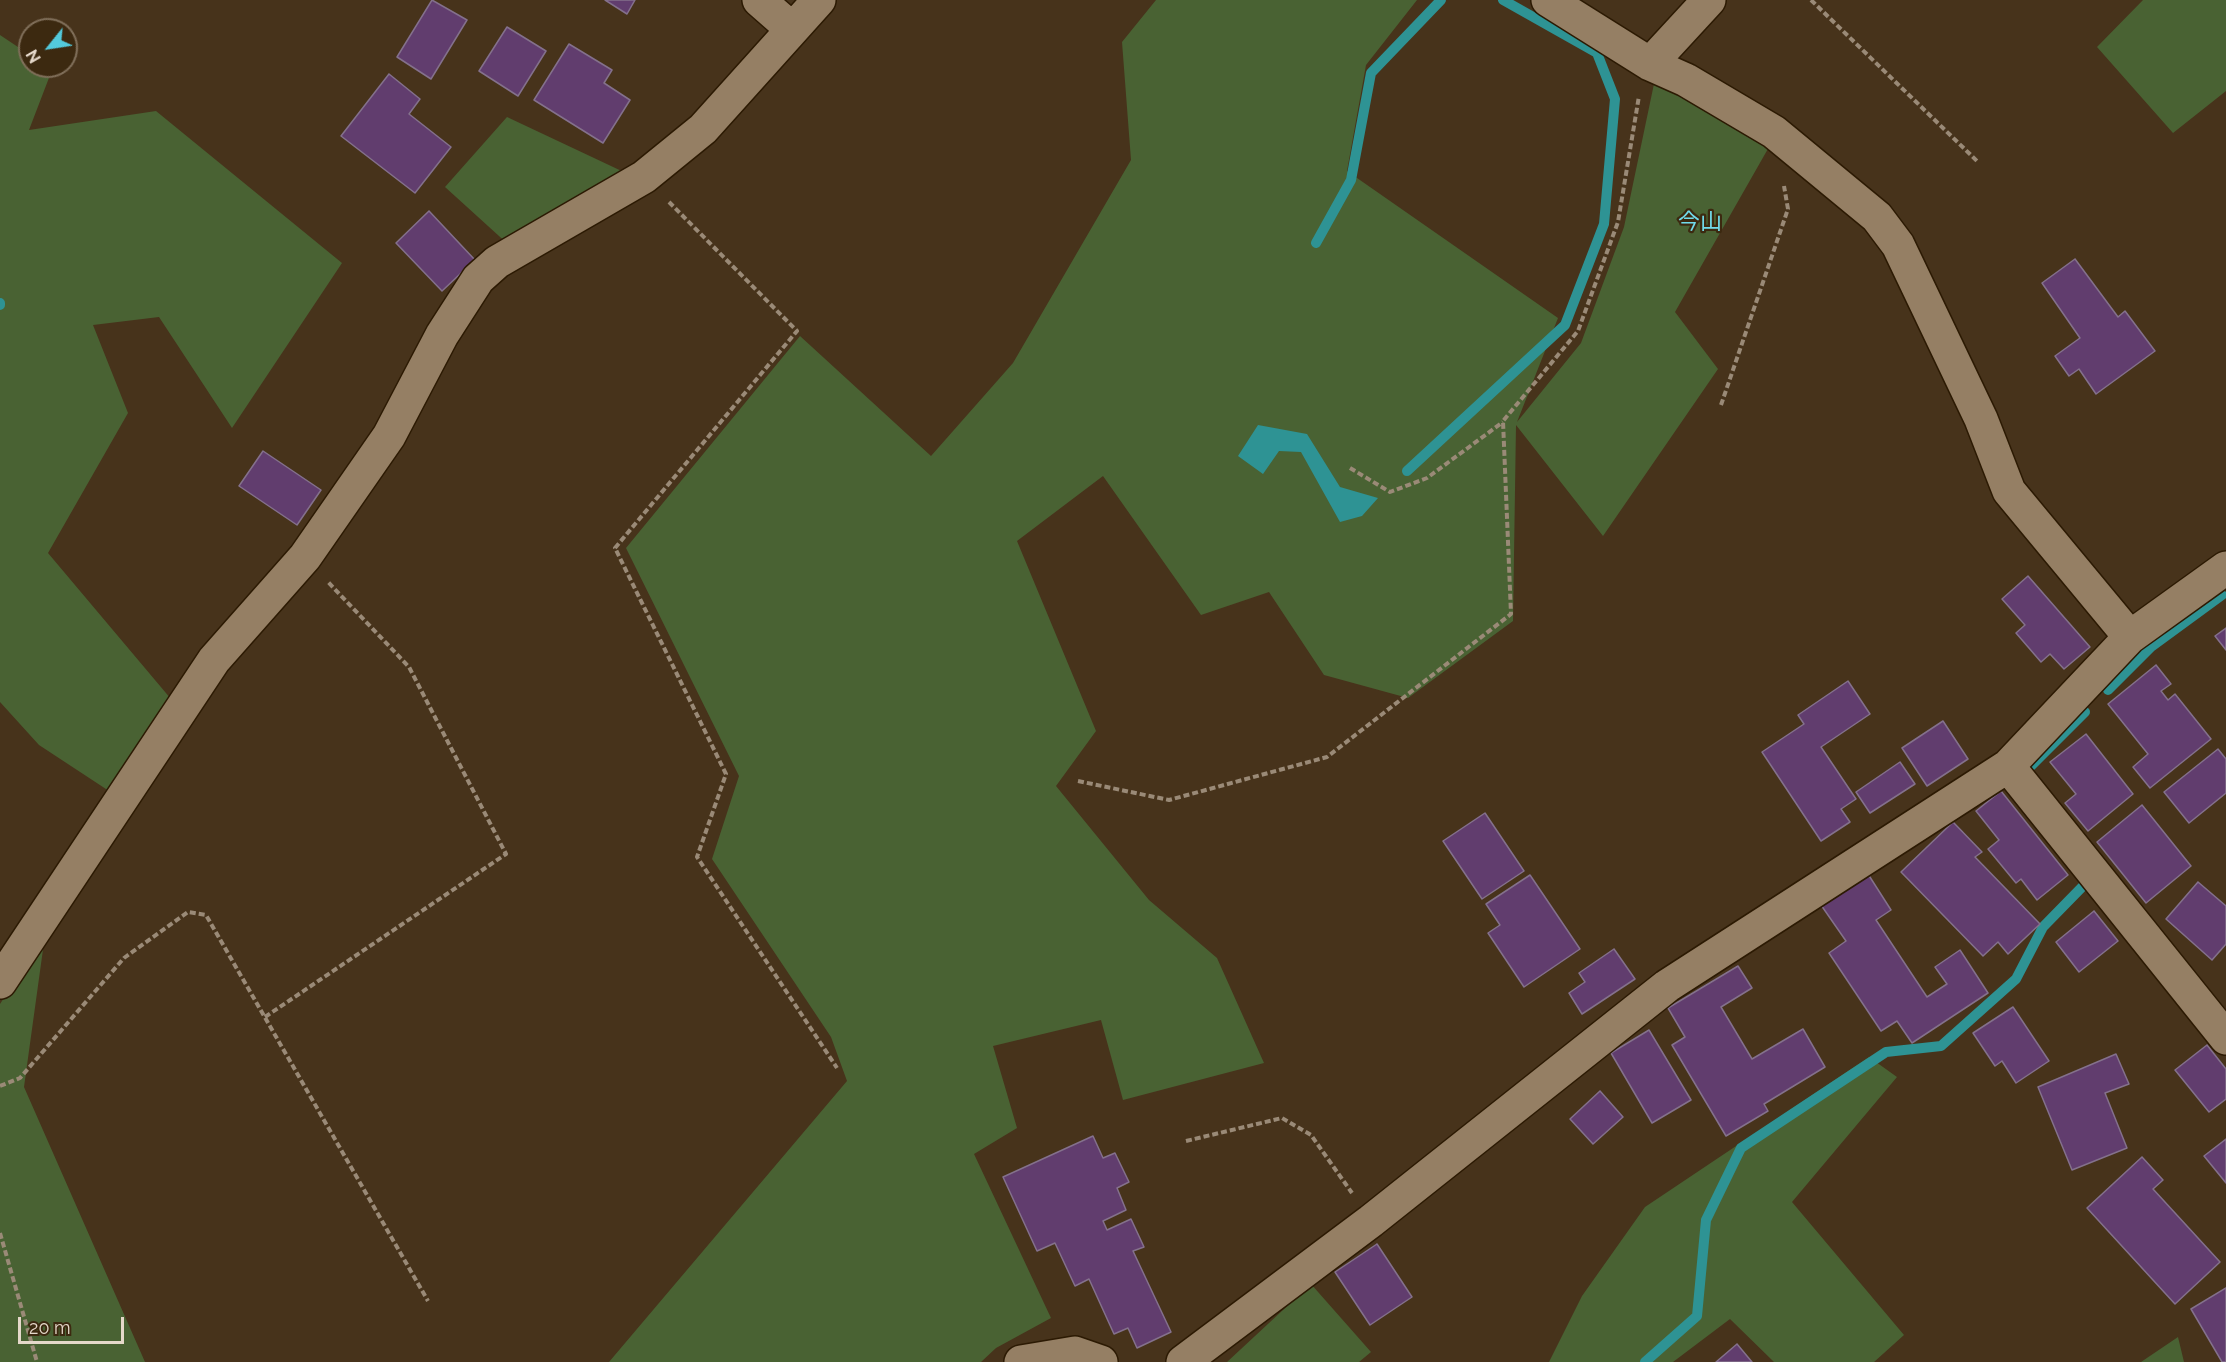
<!DOCTYPE html>
<html>
<head>
<meta charset="utf-8">
<style>
  body { margin:0 }
  #map { position:relative; width:2226px; height:1362px; overflow:hidden; background:#47331b; font-family:Raleway,sans-serif }
  canvas { display:block }
  .north { position:absolute; left:18px; top:18px; width:60px; height:60px; box-sizing:border-box; background:#3c2910; border:2px solid #806f5a; border-radius:50%; rotate:240deg; font-size:16px; font-weight:700; line-height:24px; text-align:center; color:#e5d8ca }
  .north::after { content:''; display:block; margin:auto; width:21px; height:27px; background:#53cadc; clip-path:polygon(50% 0,100% 100%,50% 72%,0 100%) }
  .scale { position:absolute; left:18px; top:1317px; width:106px; height:27px; box-sizing:border-box; border:3px solid #e5d8ca; border-top:0; padding-left:8px; font-size:18px; line-height:21px; white-space:nowrap; color:#e5d8ca; -webkit-text-stroke:4px #3c2910; paint-order:stroke }
</style>
</head>
<body>
<div id="map">
<canvas width="2226" height="1362"></canvas>
<div class="north">N</div>
<div class="scale">20 m</div>
</div>
<script>
const ctx = document.querySelector('canvas').getContext('2d');
ctx.lineJoin = 'round';
function fillPath(path, color) {
  ctx.fillStyle = color;
  ctx.fill(path, 'evenodd');
}
function poly(rows) {
  const path = new Path2D();
  for (const r of rows) {
    path.moveTo(r[0], r[1]);
    for (let i = 2; i < r.length; i += 2) path.lineTo(r[i], r[i + 1]);
  }
  return path;
}
function trace(path, color, width, dash) {
  ctx.strokeStyle = color;
  ctx.lineWidth = width;
  ctx.lineCap = dash ? 'butt' : 'round';
  ctx.setLineDash(dash || []);
  ctx.stroke(path);
}
function drawText(font, color, halo, rows, align = 'center') {
  ctx.font = font + ' Raleway,"Noto Sans JP",sans-serif';
  ctx.lineWidth = 4.5;
  ctx.setLineDash([]);
  ctx.textBaseline = 'middle';
  ctx.strokeStyle = halo;
  ctx.fillStyle = color;
  for (const [text, x, y, turn = 0] of rows) {
    ctx.save();
    ctx.translate(x, y);
    ctx.rotate((+turn || 0) * Math.PI / 180);
    ctx.textAlign = isNaN(turn) ? turn : align;
    if (halo) ctx.strokeText(text, 0, 0);
    ctx.fillText(text, 0, 0);
    ctx.restore();
  }
}
fillPath(poly([
  [1156,0,1417,0,1366,65,1347,171,1558,318,1517,422,1581,343,1624,227,1655,79,1773,140,1675,312,1718,369,1603,536,1516,425,1513,621,1408,698,1324,675,1269,592,1201,615,1103,476,1017,541,1096,731,1056,786,1149,900,1217,958,1264,1063,1123,1100,1101,1020,993,1046,1017,1128,974,1154,1051,1318,996,1348,981,1362,609,1362,847,1081,831,1037,712,859,739,776,626,548,800,336,931,456,1013,363,1131,160,1122,42],
  [2143,0,2226,0,2226,91,2173,133,2097,47],
  [0,35,30,55,30,66,46,66,52,70,29,130,156,111,342,263,232,428,159,317,93,325,128,413,48,553,171,699,109,791,39,745,0,702],
  [507,117,628,174,510,246,445,187],
  [45,935,24,1087,145,1362,0,1362,0,1004],
  [1869,1057,1897,1077,1792,1202,1904,1335,1874,1362,1774,1362,1730,1319,1673,1362,1549,1362,1582,1296,1645,1207],
  [1311,1284,1371,1352,1359,1362,1227,1362],
  [2178,1337,2184,1362,2141,1362]
]), '#496233');
fillPath(poly([
  [1258,425,1307,434,1340,487,1378,498,1362,516,1340,522,1301,452,1279,451,1263,474,1238,456]
]), '#2e9394');
trace(poly([
  [1316,243,1351,180,1371,73,1441,0],
  [0,303,0,305],
  [1407,471,1565,325,1604,224,1615,99,1597,53,1503,0],
  [2108,690,2151,647,2222,595],
  [2031,766,2085,712],
  [1645,1362,1697,1316,1706,1220,1741,1148,1886,1052,1941,1046,2016,979,2043,927,2086,883,2081,877]
]), '#2e9394', 10);
const building = poly([
  [432,0,467,20,431,79,397,57,432,0],
  [605,0,635,0,627,14,605,0],
  [507,27,546,51,518,96,479,71,507,27],
  [569,44,612,70,604,83,630,100,603,143,534,100,569,44],
  [389,74,420,99,409,114,451,147,415,193,341,136,389,74],
  [429,211,475,260,442,291,396,243,429,211],
  [2075,259,2118,317,2125,311,2155,351,2096,394,2079,369,2069,376,2055,356,2080,338,2042,283,2075,259],
  [263,451,321,490,297,525,239,486,263,451],
  [2028,576,2090,647,2064,669,2050,654,2041,662,2016,633,2025,625,2002,599,2028,576],
  [2226,628,2226,650,2215,636,2226,628],
  [2156,665,2171,684,2161,691,2168,700,2175,694,2211,739,2150,788,2133,767,2148,754,2108,704,2156,665],
  [1848,681,1870,714,1821,747,1856,799,1841,809,1850,822,1821,841,1762,752,1804,724,1798,715,1848,681],
  [1943,721,1968,759,1927,786,1902,748,1943,721],
  [2086,734,2133,794,2088,831,2065,803,2076,794,2050,762,2086,734],
  [2218,749,2226,759,2226,793,2189,823,2164,792,2218,749],
  [1900,762,1915,784,1870,813,1856,792,1900,762],
  [2001,791,2068,875,2037,900,2021,879,2016,883,1988,849,1999,840,1976,811,2001,791],
  [2142,805,2191,866,2146,903,2097,842,2142,805],
  [1485,813,1524,871,1482,899,1443,841,1485,813],
  [1953,822,1982,852,1975,857,2040,924,2008,954,1998,942,1983,956,1901,872,1953,822],
  [1868,874,1891,910,1876,920,1927,997,1947,984,1935,967,1960,950,1988,993,1912,1043,1897,1021,1881,1031,1829,953,1846,941,1821,905,1868,874],
  [1530,875,1580,949,1524,987,1488,933,1500,925,1486,904,1530,875],
  [2198,882,2226,906,2226,944,2212,960,2166,919,2198,882],
  [2094,911,2118,941,2079,972,2056,942,2094,911],
  [1614,949,1635,979,1582,1014,1569,993,1585,982,1579,973,1614,949],
  [1738,966,1752,988,1721,1007,1752,1059,1803,1029,1825,1067,1764,1104,1768,1111,1726,1136,1672,1045,1685,1037,1668,1008,1738,966],
  [2013,1007,2049,1061,2016,1083,2002,1061,1995,1066,1973,1033,2013,1007],
  [1649,1030,1691,1100,1652,1123,1611,1053,1649,1030],
  [2207,1045,2226,1069,2226,1099,2209,1112,2175,1070,2207,1045],
  [2116,1054,2129,1084,2105,1093,2127,1148,2072,1170,2038,1087,2116,1054],
  [1600,1091,1623,1117,1593,1144,1570,1119,1600,1091],
  [1093,1136,1103,1158,1115,1153,1129,1182,1117,1188,1126,1210,1103,1221,1107,1230,1131,1219,1144,1247,1133,1251,1171,1332,1137,1348,1128,1328,1114,1334,1089,1279,1075,1286,1055,1243,1037,1251,1003,1177,1093,1136],
  [2226,1139,2226,1183,2204,1156,2226,1139],
  [2142,1157,2163,1180,2153,1189,2220,1262,2175,1304,2087,1208,2142,1157],
  [1377,1244,1412,1297,1370,1325,1335,1272,1377,1244],
  [2226,1288,2226,1362,2222,1362,2191,1309,2226,1288],
  [1737,1344,1752,1362,1716,1362,1737,1344]
]);
fillPath(building, '#613d6e');
trace(building, '#84718c', 1.5);
const minor = poly([
  [759,0,792,29],
  [1548,0,1650,64,1686,80,1774,132,1877,217,1898,245,1981,419,2009,491,2130,637],
  [1650,64,1709,0],
  [2008,766,2226,1038],
  [0,982,214,660,305,557,389,436,442,335,478,279,497,262,644,177,703,129,819,0],
  [1021,1362,1075,1353,1101,1362],
  [1183,1362,1371,1221,1667,986,2008,766,2130,637,2226,568]
]);
trace(minor, '#2c1a03', 36);
trace(poly([
  [1811,0,1977,161],
  [669,202,797,331,615,548,726,774,697,857,837,1068],
  [1721,405,1788,209,1784,186],
  [1350,468,1390,492,1427,478,1503,422],
  [1078,781,1169,800,1327,757,1511,614,1503,421,1578,331,1618,222,1639,96],
  [265,1017,506,854,409,667,328,582],
  [0,1086,20,1078,124,958,188,912,206,915,428,1301],
  [1186,1141,1282,1118,1311,1135,1352,1193],
  [0,1233,37,1362]
]), '#9a8a77', 4, [6, 3]);
trace(minor, '#957f64', 33);
drawText('22px', '#71dbeb', '#3c2910', [
  ["今山",1700,222]
]);
</script>
</body>
</html>
